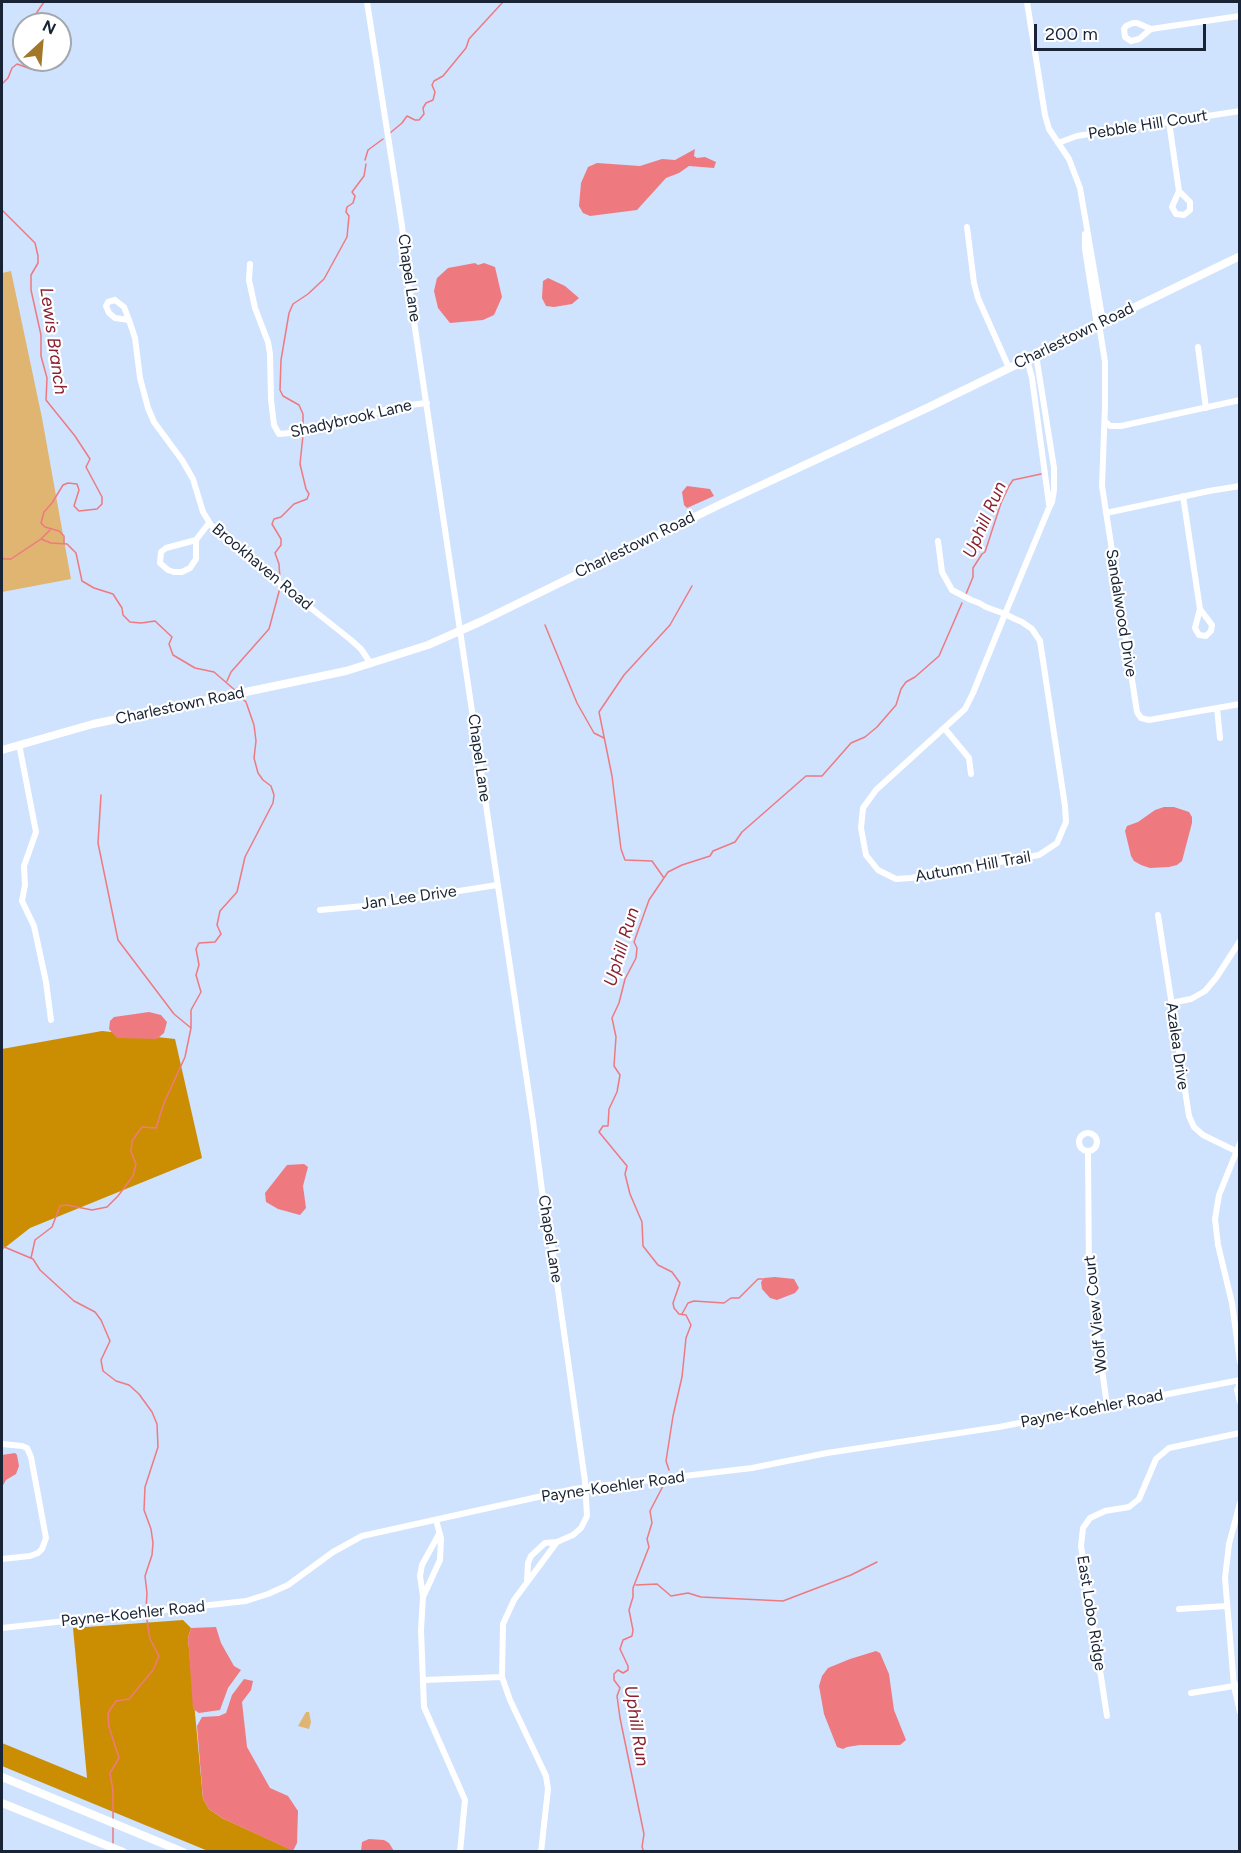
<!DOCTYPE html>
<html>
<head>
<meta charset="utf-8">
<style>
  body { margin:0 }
  #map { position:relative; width:1241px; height:1853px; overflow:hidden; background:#cfe2fe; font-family:Figtree,sans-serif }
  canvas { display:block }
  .frame { position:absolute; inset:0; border:3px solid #182435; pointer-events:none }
  .north { position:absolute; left:12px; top:12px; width:60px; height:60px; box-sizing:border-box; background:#fff; border:2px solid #a3a7ae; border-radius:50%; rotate:26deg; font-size:16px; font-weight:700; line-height:24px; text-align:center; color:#182435 }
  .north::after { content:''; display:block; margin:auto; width:21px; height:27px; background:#a37728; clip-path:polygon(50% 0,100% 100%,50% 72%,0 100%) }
  .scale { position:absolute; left:1034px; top:24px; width:172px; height:27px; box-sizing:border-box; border:3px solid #182435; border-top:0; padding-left:8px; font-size:18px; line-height:21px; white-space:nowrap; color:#182435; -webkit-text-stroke:4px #fff; paint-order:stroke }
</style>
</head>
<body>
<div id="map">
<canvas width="1241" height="1853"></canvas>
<div class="frame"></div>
<div class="north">N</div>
<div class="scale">200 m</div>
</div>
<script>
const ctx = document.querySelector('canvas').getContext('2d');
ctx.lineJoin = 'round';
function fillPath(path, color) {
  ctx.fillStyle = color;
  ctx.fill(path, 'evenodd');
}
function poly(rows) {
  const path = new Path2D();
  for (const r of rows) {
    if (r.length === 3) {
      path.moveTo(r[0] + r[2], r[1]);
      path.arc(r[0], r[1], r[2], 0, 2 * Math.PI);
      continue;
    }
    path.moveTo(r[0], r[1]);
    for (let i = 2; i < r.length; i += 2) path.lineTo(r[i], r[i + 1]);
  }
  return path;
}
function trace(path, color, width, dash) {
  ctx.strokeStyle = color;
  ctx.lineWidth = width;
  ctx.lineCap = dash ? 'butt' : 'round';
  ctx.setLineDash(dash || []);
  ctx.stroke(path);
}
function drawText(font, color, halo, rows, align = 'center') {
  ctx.font = font + ' Figtree,sans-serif';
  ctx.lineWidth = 4.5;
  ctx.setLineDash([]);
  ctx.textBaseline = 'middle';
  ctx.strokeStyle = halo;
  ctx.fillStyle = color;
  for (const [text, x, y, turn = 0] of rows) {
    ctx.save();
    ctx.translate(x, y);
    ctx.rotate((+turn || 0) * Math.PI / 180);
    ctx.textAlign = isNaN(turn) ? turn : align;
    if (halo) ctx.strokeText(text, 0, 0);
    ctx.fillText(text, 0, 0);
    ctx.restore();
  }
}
fillPath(poly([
  [11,271,42,418,71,579,2,592,2,273],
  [306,1712,309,1712,311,1722,309,1729,298,1726]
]), '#dfb571');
fillPath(poly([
  [102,1031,175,1039,202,1158,30,1228,2,1250,2,1049],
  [183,1620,191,1628,188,1638,203,1799,209,1809,222,1818,294,1851,208,1851,2,1766,2,1743,87,1778,73,1628]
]), '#cb8e02');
fillPath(poly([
  [695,149,694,156,697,158,705,157,716,162,714,168,689,166,679,173,666,178,637,210,590,216,583,213,579,206,581,183,588,167,597,163,640,166,662,159,675,160],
  [475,263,478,265,484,263,495,267,502,297,494,315,483,320,450,323,438,308,434,291,437,278,448,268],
  [548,278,565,286,579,298,572,304,554,307,546,306,542,298,543,281],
  [687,486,710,489,714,496,687,508,684,505,682,492],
  [1164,807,1174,807,1189,812,1192,817,1192,823,1182,861,1177,865,1169,867,1150,868,1141,865,1134,861,1131,856,1125,831,1127,826,1138,822,1155,810],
  [149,1012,161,1015,167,1022,164,1033,157,1039,117,1038,109,1029,110,1021,114,1017],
  [304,1164,308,1167,303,1186,306,1208,300,1215,278,1209,266,1202,265,1193,287,1165],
  [775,1277,794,1279,799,1288,795,1293,777,1300,770,1298,762,1289,761,1282,764,1278],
  [15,1453,17,1455,19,1466,16,1474,6,1480,2,1487,2,1455],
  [216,1627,221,1643,234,1666,241,1670,228,1688,220,1710,199,1713,193,1709,188,1638,191,1628],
  [876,1651,880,1653,889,1674,894,1710,906,1740,900,1745,860,1745,847,1747,843,1749,837,1747,824,1714,819,1686,822,1676,828,1668,850,1659],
  [244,1679,253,1681,251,1690,242,1702,247,1747,270,1788,288,1796,298,1811,297,1843,293,1851,222,1818,209,1809,203,1799,197,1726,202,1717,219,1716,226,1713,232,1695],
  [369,1839,384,1840,389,1843,394,1851,361,1851,362,1842]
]), '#ee7a80');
trace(poly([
  [29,24,44,2],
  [2,84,8,78,12,68,17,64,31,69,36,68,38,60],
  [390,133,402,123,407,116,415,120,419,120,424,114,423,108,426,103,433,100,435,92,432,85,434,81,443,76,466,48,469,39,503,2],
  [365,160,368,150,383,139],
  [2,210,35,243,38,256,38,263,31,275,31,290,41,335,41,356,47,378,46,400,75,436,90,459,86,467,102,497,102,504,97,509,79,511,74,506,79,490,77,484,68,483,63,485,52,503,44,512,41,523,45,527,59,531,64,536,64,543],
  [303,428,303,414,299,405,283,396,280,390,281,360,289,313,293,304,308,294,324,279,347,237,349,216,346,212,347,207,353,203,355,196,352,192,364,176,366,164],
  [41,539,50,530],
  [2,557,4,559,11,559,41,539,51,543,67,544,76,553,82,581,94,588,113,594,122,608,123,615,130,622,141,623,155,621,172,637,169,644,173,655,195,668,214,672,236,691],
  [280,579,279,564,275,553,281,545,281,539,272,524,274,519,281,517,294,504,307,499,309,494,306,489,300,464,303,435],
  [966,594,973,577,973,568,982,554,985,552,1001,503,1009,486,1013,480,1041,474],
  [545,625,577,703,594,733,604,738],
  [227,681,231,672,269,629,280,588],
  [101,795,98,843,118,940,174,1014,191,1028],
  [664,878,652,861,625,860,621,849,612,776,599,712,624,675,670,625,692,586],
  [2,1246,33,1259,40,1270,74,1301,95,1312,101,1320,110,1341,101,1360,103,1371,116,1381,129,1385,139,1394,152,1412,157,1424,158,1447,145,1487,144,1510,151,1529,153,1543,152,1555,145,1576,147,1593,146,1610],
  [31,1258,35,1240,52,1227,60,1206,67,1205,92,1210,107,1207,118,1196,133,1176,136,1164,131,1152,132,1141,142,1127,156,1128,164,1103,185,1057,191,1028,191,1010,201,992,196,975,199,965,196,949,199,943,215,942,221,934,217,925,220,911,237,892,245,857,273,803,274,795,271,786,263,780,258,773,254,758,256,741,254,725,246,702,241,697],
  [682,1314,688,1303,694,1301,724,1303,731,1298,739,1298,758,1279,763,1279],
  [669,1470,666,1461,673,1416,682,1377,686,1338,691,1325,686,1315,679,1314,674,1308,673,1303,680,1283,672,1272,658,1265,643,1246,642,1222,630,1194,625,1174,627,1166,599,1132,603,1126,608,1126,609,1109,617,1092,620,1075,614,1066,616,1037,612,1018,619,1003,625,979,636,958,637,948,634,942,649,900,668,872,682,865,710,856,713,851,735,842,742,832,806,776,822,776,851,743,865,737,877,727,896,705,901,689,906,682,915,677,939,656,962,603],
  [636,1585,657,1584,671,1596,688,1593,701,1597,783,1601,851,1575,877,1562],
  [113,1819,113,1791,110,1773,119,1758,109,1727,108,1713,116,1701,129,1699,153,1670,159,1656,150,1639,146,1614],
  [113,1827,113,1843],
  [644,1852,642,1847,644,1834,620,1718,617,1696,620,1688,614,1680,614,1674,618,1670,623,1673,628,1670,628,1666,620,1649,623,1640,632,1636,633,1630,629,1610,633,1597,633,1588,649,1547,647,1539,652,1523,650,1511,664,1484]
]), '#ee7a80', 1.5);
trace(poly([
  [367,2,402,226,408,281,533,1121,544,1206,551,1240,585,1481,587,1516,581,1528,573,1535,557,1542,514,1600,503,1624,502,1677,510,1700,546,1776,548,1789,541,1852],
  [1027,2,1045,115,1049,129,1069,159,1080,188,1103,322],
  [1133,23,1137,23,1151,29,1139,39,1131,41,1125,37,1124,29,1126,26,1133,23],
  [1151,29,1240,16],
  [1169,122,1179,191],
  [1058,143,1077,136,1240,111],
  [1179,191,1190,202,1190,210,1184,215,1176,214,1172,207,1179,191],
  [967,227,974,283,978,298,1009,368],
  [1085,234,1085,249,1097,325],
  [250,264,249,280,255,308,268,342,270,354,271,400,274,425,279,434,301,432,401,406,427,403],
  [115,300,124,307,129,320,115,318,109,313,106,306,108,302,115,300],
  [129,320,135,338,140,378,148,408,154,422,182,460,193,479,203,512,211,525,233,546,351,640,361,649,371,664],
  [1099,324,1105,362,1105,407],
  [1198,347,1206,408],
  [1027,359,1032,378,1049,504],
  [1105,406,1102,486,1137,712,1141,718,1149,720,1240,704],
  [1105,421,1110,426,1121,426,1240,400],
  [1183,496,1200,609],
  [1106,513,1209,491,1240,486],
  [196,540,166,548,161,552,160,563,168,570,174,572,182,572,190,568,196,559,196,540,209,523],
  [938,541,942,572,952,590,971,600,979,603,986,607,1005,614,1015,619,1022,622,1032,629,1040,641,1065,806,1066,822,1057,843,1039,855,911,878,896,879,878,870,866,855,861,828,863,808,876,790,965,709,973,693,1005,614,1049,508,1052,502,1054,490,1054,468,1036,355],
  [1200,609,1212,625,1211,631,1206,636,1199,635,1195,628,1200,609],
  [1217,708,1220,738],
  [945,729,969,758,971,774],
  [19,744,36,832,24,866,25,885,22,901,34,926,46,982,51,1020],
  [320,910,364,906,497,885],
  [1158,915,1189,1116,1194,1127,1203,1135,1240,1153],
  [1171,1003,1191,999,1205,991,1216,978,1240,941],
  [1088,1142,9],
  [1240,1143,1219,1195,1215,1219,1218,1245,1232,1303,1240,1362],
  [1088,1151,1089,1277,1107,1405],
  [1240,1383,1237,1390,1240,1402],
  [2,1444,22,1446,27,1448,31,1457,46,1538,42,1549,38,1553,30,1556,2,1559],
  [1240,1503,1229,1544,1225,1578,1234,1686,1240,1712],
  [436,1520,441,1538,440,1560,423,1597,421,1630,424,1707,465,1800,460,1852],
  [527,1581,528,1563,531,1556,545,1543,557,1542],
  [423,1596,420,1576,422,1565,439,1534],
  [1179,1609,1226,1606],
  [2,1628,246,1601,268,1594,288,1585,333,1552,362,1536,574,1489,752,1468,827,1453,999,1427,1240,1380],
  [424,1680,502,1677],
  [1191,1693,1240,1685],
  [1107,1716,1081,1546,1083,1528,1090,1518,1105,1511,1129,1507,1139,1499,1156,1459,1169,1448,1240,1433]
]), '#fff', 6);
trace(poly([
  [2,750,93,724,346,671,428,645,482,621,721,504,927,408,1240,256]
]), '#fff', 8);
trace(poly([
  [2,1777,183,1852],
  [2,1803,123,1852]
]), '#fff', 8);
drawText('16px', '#182435', '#fff', [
  ["Pebble Hill Court",1148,125,-9],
  ["Chapel Lane",409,278,82],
  ["Charlestown Road",1074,336,-26],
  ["Shadybrook Lane",351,419,-13],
  ["Charlestown Road",635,545,-26],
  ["Brookhaven Road",262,567,40],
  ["Sandalwood Drive",1121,613,81],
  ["Charlestown Road",180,706,-12],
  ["Chapel Lane",479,758,82],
  ["Autumn Hill Trail",973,867,-10],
  ["Jan Lee Drive",409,898,-8],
  ["Azalea Drive",1177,1046,82],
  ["Chapel Lane",550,1239,81],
  ["Wolf View Court",1096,1314,-96],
  ["Payne-Koehler Road",1092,1409,-11],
  ["Payne-Koehler Road",613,1487,-8],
  ["East Lobo Ridge",1091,1613,81],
  ["Payne-Koehler Road",133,1614,-6]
]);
drawText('italic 18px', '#8a2130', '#fff', [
  ["Lewis Branch",53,341,82],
  ["Uphill Run",985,520,-66],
  ["Uphill Run",622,947,-73],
  ["Uphill Run",636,1726,81]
]);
</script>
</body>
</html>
